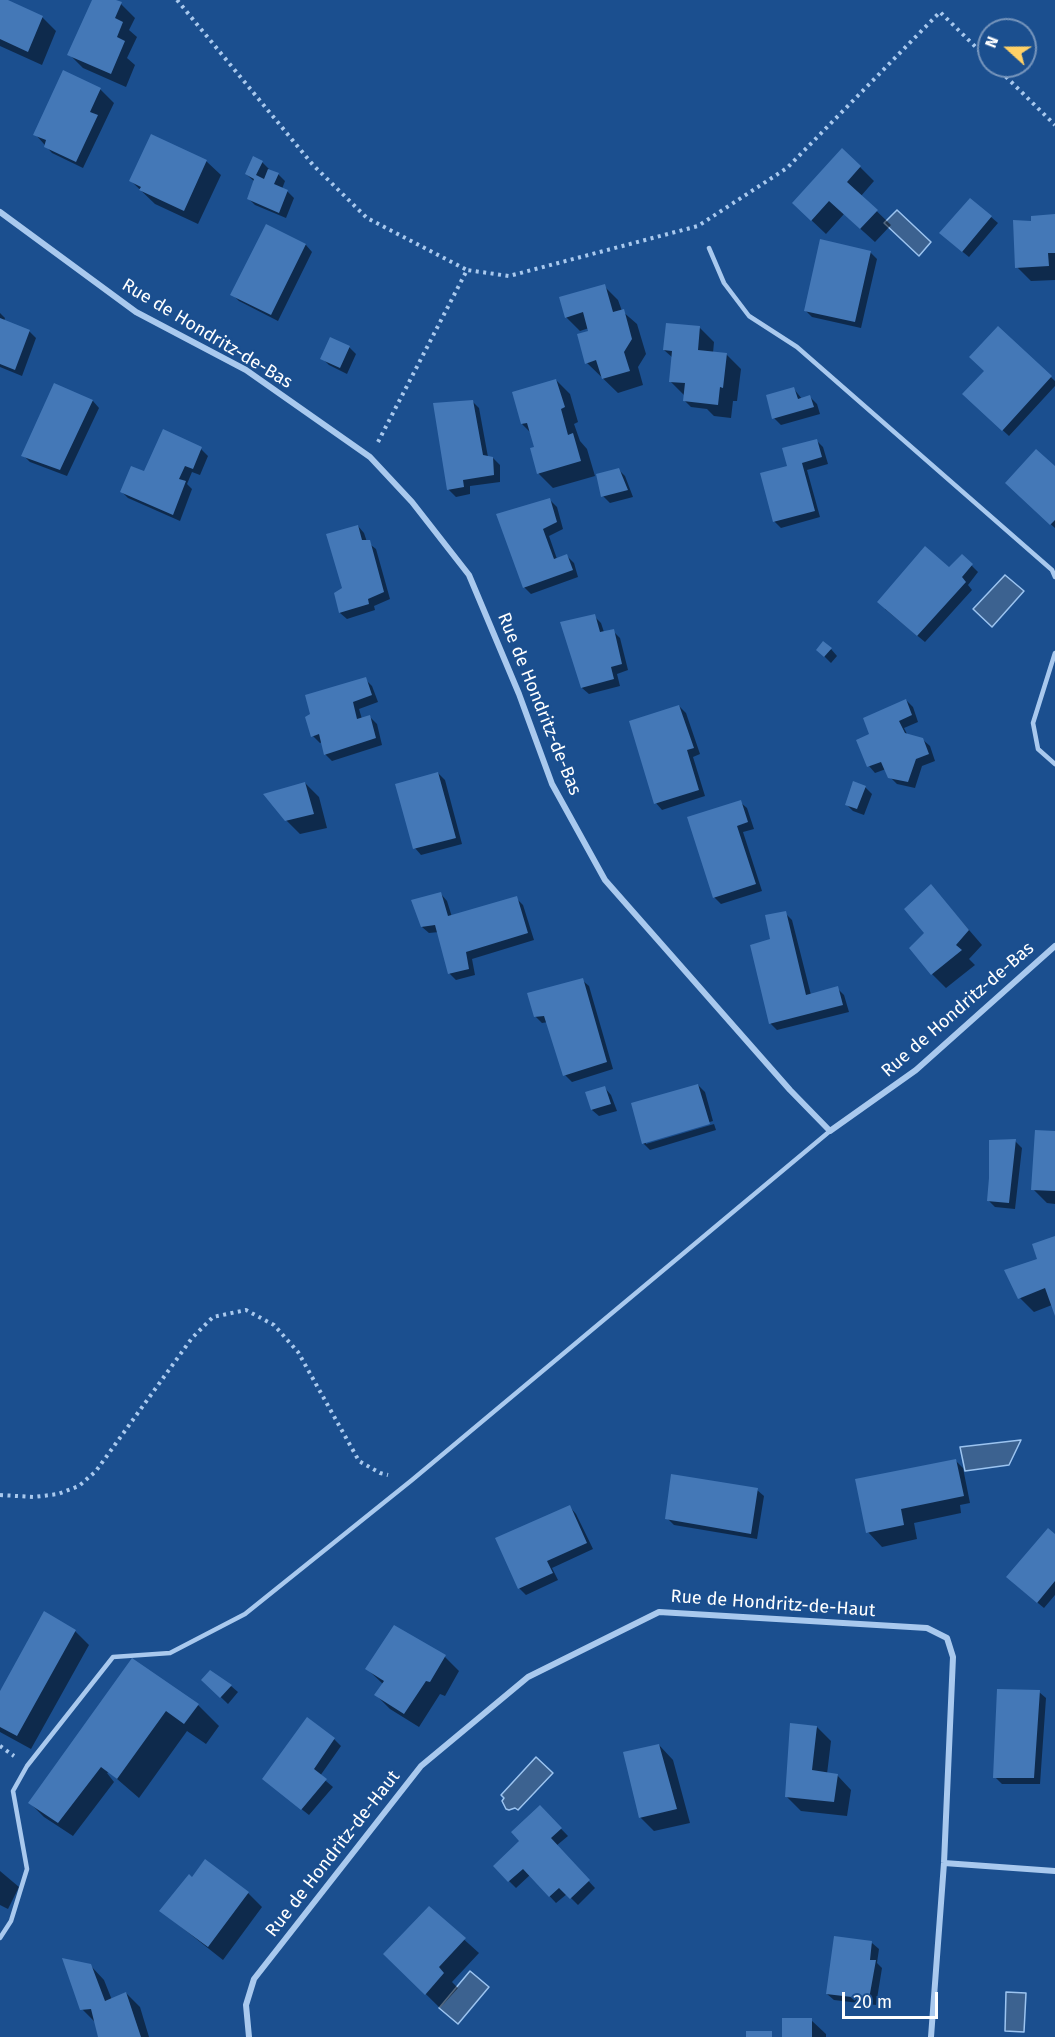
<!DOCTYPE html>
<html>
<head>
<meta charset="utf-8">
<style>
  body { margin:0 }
  #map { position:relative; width:1055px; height:2037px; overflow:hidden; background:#1b4f8f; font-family:"Fira Sans",sans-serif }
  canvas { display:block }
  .north { position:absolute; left:977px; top:18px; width:60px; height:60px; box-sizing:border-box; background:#1b4f8f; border:2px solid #7695bc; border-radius:50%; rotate:291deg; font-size:16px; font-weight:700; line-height:24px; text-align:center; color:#fff }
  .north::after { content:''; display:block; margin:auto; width:21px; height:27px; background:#ffd166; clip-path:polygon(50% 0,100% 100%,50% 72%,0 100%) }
  .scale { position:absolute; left:842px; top:1992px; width:96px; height:27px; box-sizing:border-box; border:3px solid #fff; border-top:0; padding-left:8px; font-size:18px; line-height:21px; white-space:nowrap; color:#fff; -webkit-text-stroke:4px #1b4f8f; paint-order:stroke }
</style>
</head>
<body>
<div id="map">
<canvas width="1055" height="2037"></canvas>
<div class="north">N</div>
<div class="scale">20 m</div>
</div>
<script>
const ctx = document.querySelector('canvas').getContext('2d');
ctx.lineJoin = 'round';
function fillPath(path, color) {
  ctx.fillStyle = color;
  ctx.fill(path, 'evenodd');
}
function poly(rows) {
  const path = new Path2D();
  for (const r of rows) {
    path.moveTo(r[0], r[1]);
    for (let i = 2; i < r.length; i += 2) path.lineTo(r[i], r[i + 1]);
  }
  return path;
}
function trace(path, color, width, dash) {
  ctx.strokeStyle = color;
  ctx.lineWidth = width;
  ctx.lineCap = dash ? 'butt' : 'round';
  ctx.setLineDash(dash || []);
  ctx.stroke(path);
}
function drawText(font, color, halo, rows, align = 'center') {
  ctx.font = font + ' "Fira Sans",sans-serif';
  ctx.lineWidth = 4.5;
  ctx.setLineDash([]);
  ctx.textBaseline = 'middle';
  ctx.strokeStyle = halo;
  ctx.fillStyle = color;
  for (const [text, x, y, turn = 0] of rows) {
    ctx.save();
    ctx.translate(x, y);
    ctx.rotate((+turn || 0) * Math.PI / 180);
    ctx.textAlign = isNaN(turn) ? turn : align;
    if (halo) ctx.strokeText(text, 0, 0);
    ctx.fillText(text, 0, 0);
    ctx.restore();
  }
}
const water = poly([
  [897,210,931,242,919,256,884,223,897,210],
  [1005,575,1024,591,992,627,973,609,1005,575],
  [1021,1440,1009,1465,965,1471,960,1447,1021,1440],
  [536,1757,553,1773,518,1810,515,1808,509,1810,506,1809,502,1801,504,1798,501,1795,536,1757],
  [470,1971,489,1987,458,2024,439,2008,470,1971],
  [1006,1992,1026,1993,1024,2032,1005,2031,1006,1992]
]);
fillPath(water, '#3c6290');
trace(water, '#9cc4f0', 1.5);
fillPath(poly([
  [0,0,4,0,42,17,56,31,42,65,0,46],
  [94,0,113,0,121,4,135,18,129,30,137,37,127,58,135,65,126,87,83,68,69,54],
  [100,89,114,103,83,168,52,153,35,134],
  [152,136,206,161,221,175,198,224,155,204,131,181],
  [262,162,269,169,268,171,278,174,285,181,282,189,287,191,294,198,286,218,255,205,248,198,255,182,246,174],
  [860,167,874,181,861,196,891,225,875,242,844,214,826,234,808,217],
  [1055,216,1055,280,1031,281,1017,267,1030,222],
  [991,217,998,223,969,257,948,240],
  [267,226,306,245,312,252,278,321,239,301,232,294],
  [870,252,877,259,861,328,812,317,805,310],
  [604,286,618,300,622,311,637,324,646,354,638,367,643,385,618,393,587,363,589,328,580,331,566,317],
  [0,313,5,318,4,321,29,331,36,338,22,376,0,367],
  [700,328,714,342,713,353,726,354,741,369,737,401,733,401,731,418,714,416,707,409,691,407,684,400,685,396,670,381,673,358,664,350],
  [998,328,1055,381,1055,386,1009,436,971,401,986,371],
  [349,347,356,354,347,374,329,365,322,358],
  [556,380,570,394,578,422,574,424,580,441,587,449,595,476,553,488,539,474,532,449,535,448,531,433,522,424],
  [55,385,93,401,99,408,67,476,30,462,23,455],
  [794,389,802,399,810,397,817,404,820,414,781,425,774,418],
  [472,401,479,408,488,457,493,458,500,465,500,482,470,486,470,494,456,497,449,490,434,404],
  [816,440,823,447,828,464,807,470,820,517,781,528,774,521,789,467],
  [201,449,208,456,200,475,192,472,187,484,192,489,180,521,128,498,122,492,144,473],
  [1055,468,1055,528,1021,497],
  [618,469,625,476,633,497,610,503,603,496],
  [550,500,557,507,563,529,549,536,557,559,567,556,574,563,578,577,531,594,524,587],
  [358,526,364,533,367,542,376,549,390,599,374,606,375,610,347,619,340,613],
  [962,556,978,572,968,585,972,590,925,642,885,609,949,569],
  [594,616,601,623,604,632,613,631,620,638,628,670,617,674,620,686,589,694,582,688],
  [831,649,837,656,831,663,818,650],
  [365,679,372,686,378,702,359,709,362,719,370,717,377,724,382,745,332,761,325,754,322,742,320,743,313,736],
  [906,700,913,707,918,722,904,728,908,736,922,739,930,746,935,761,922,766,915,788,897,784,890,777,886,769,875,773,869,766,857,741,871,735],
  [679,706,686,713,700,754,693,757,705,796,662,810,656,803],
  [438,773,445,780,462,844,421,855,415,848],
  [305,783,319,797,327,828,300,834,286,820],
  [865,787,872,794,864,815,853,811,846,804],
  [740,802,747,808,754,829,743,832,762,891,721,904,714,897],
  [931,886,982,945,969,959,975,965,946,988,932,974,926,933],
  [441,894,447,901,452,917,516,898,523,905,534,940,472,959,475,975,456,980,450,974,439,932,429,933,422,927],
  [785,913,792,920,811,995,837,988,844,995,849,1012,777,1030,771,1024,771,940],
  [582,980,589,986,613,1069,572,1082,565,1075,548,1022,542,1023,535,1016],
  [698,1085,705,1092,713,1121,646,1141,646,1144,714,1124,716,1130,650,1150,643,1143],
  [605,1088,611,1095,617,1111,599,1116,592,1110,587,1093],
  [1055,1132,1055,1204,1047,1203,1033,1189],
  [1015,1141,1022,1148,1015,1209,995,1207,989,1201],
  [1055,1238,1055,1312,1052,1305,1034,1312,1020,1298,1039,1260],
  [956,1461,963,1468,970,1503,960,1505,961,1513,914,1523,917,1539,882,1547,868,1532],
  [757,1490,764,1496,757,1539,674,1525,667,1518],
  [570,1507,576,1514,593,1549,552,1568,558,1580,526,1595,519,1588],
  [1055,1536,1055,1595,1044,1608,1015,1584],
  [395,1627,445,1657,459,1671,445,1696,440,1694,419,1727,390,1709,376,1695,383,1684,367,1669],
  [75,1631,89,1645,31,1749,0,1732,0,1694],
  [203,1680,231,1686,238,1692,228,1704],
  [1039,1692,1046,1698,1040,1784,1002,1784,995,1777],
  [198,1705,219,1726,206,1744,187,1731,139,1798,109,1772,107,1773,114,1782,73,1836,44,1817,30,1803,98,1710],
  [817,1727,831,1741,827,1774,837,1775,851,1790,847,1816,801,1811,787,1797],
  [334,1739,341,1746,320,1776,333,1787,309,1815,271,1785],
  [659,1745,673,1760,690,1823,654,1831,640,1817],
  [540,1807,568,1836,556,1846,595,1888,578,1905,567,1894,556,1903,530,1875,516,1888,495,1867,521,1842],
  [0,1871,19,1887,8,1909,0,1905],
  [248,1893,262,1907,223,1960,161,1911],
  [429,1908,479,1953,452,1982,458,1988,440,2008,385,1954],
  [872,1943,879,1949,877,1963,882,1968,876,2005,834,2000,827,1994],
  [90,1965,104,1980,112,2000,126,1993,140,2007,149,2037,100,2037,96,2023,82,2009],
  [811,2020,826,2034,826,2037,783,2037]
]), '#0007');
fillPath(poly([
  [0,0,8,0,43,16,28,52,0,39],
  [92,0,116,0,122,2,115,18,123,22,117,37,125,41,111,74,67,55],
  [63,70,101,88,90,112,98,115,76,162,44,147,46,140,33,135],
  [151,134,207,160,184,211,139,190,141,187,129,181],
  [842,148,861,166,847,182,878,210,860,229,829,201,811,221,792,203],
  [253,156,263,161,256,175,264,179,268,169,279,173,274,184,288,190,279,213,247,199,254,179,245,174],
  [970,198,992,216,962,252,939,233],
  [1055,214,1055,253,1048,253,1049,266,1015,268,1013,220,1031,221,1031,216],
  [266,224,306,244,271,315,230,295],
  [820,239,871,251,855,322,804,311],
  [605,284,613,312,624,309,632,339,624,352,630,371,602,379,596,360,585,364,577,334,588,331,583,312,565,318,559,297],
  [0,318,30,330,15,370,0,364],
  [666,323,700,326,698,350,727,353,723,388,720,387,718,405,683,401,685,383,669,382,672,351,663,350],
  [998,326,1052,376,1002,431,962,394,984,371,969,357],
  [330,337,350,346,340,368,320,359],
  [556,379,565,407,561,409,568,435,573,433,581,461,537,474,530,448,534,447,527,423,521,424,512,392],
  [54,383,93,400,60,470,21,456],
  [794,387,798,399,810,395,814,407,772,419,766,395],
  [473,400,483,455,493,457,494,475,463,480,464,487,447,490,433,403],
  [163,429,202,447,193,469,185,466,179,479,186,481,173,515,120,492,131,466,144,471],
  [817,439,822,457,802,463,815,511,773,522,760,473,787,466,782,448],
  [1036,449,1055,466,1055,520,1050,525,1005,483],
  [619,468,628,490,601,497,596,474],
  [550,498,557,522,543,529,554,559,567,554,573,570,523,588,496,514],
  [358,525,362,540,370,540,384,592,368,599,369,604,339,613,334,593,342,588,326,534],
  [925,546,949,567,962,554,973,564,962,577,966,582,917,636,877,602],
  [595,614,600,632,614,629,622,664,611,667,614,679,581,688,560,622],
  [823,641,832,648,824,657,816,650],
  [366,677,372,695,353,702,357,719,370,715,376,738,324,755,319,734,311,737,305,717,310,714,305,695],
  [906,699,912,715,899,721,905,733,923,738,929,754,916,759,908,782,888,778,881,762,867,767,856,740,869,734,863,718],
  [679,705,694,748,687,750,699,790,654,804,629,721],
  [438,772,456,838,413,849,395,784],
  [853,781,866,786,857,809,845,805],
  [305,782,314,814,285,821,263,794],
  [741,800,748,822,737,826,756,884,713,898,687,817],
  [931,884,969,930,956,945,962,950,931,975,909,948,924,933,904,909],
  [441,892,448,916,517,896,528,933,466,952,469,969,448,974,435,925,421,927,411,900],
  [786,911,806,995,838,986,843,1005,769,1024,750,945,770,939,765,915],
  [583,978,607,1062,563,1076,544,1016,534,1017,527,993],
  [698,1084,710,1124,642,1144,631,1103],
  [605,1086,611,1104,591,1110,585,1092],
  [1035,1130,1055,1131,1055,1191,1031,1190],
  [1016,1139,1009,1203,987,1201,989,1178,989,1140],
  [1055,1236,1055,1316,1045,1288,1018,1299,1004,1270,1037,1259,1032,1244],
  [956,1459,964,1496,901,1509,904,1525,866,1533,855,1479],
  [671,1474,758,1488,751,1534,665,1519],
  [570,1505,587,1543,547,1561,553,1573,518,1589,495,1538],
  [1048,1528,1055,1534,1055,1581,1037,1603,1006,1577],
  [44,1611,76,1630,17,1736,0,1727,0,1691],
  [394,1625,446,1655,430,1682,426,1681,404,1714,374,1695,384,1681,365,1669],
  [132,1658,199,1704,184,1724,166,1711,117,1779,101,1767,58,1823,28,1803],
  [210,1670,232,1685,220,1698,201,1680],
  [997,1689,1040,1690,1034,1778,993,1778],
  [307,1717,335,1738,314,1769,327,1779,301,1810,262,1779],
  [790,1723,817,1726,812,1770,838,1774,834,1802,785,1797],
  [659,1744,677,1809,639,1818,623,1752],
  [540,1805,562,1828,551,1838,590,1880,570,1899,559,1888,549,1897,523,1869,508,1882,493,1866,519,1841,511,1832],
  [205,1859,249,1892,208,1947,159,1911,189,1874,192,1877],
  [429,1906,466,1938,439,1967,444,1973,425,1995,383,1954],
  [834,1936,872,1941,870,1960,876,1960,869,1999,826,1994],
  [62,1958,91,1964,105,2001,126,1992,141,2037,98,2037,91,2009,80,2010],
  [782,2018,812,2018,812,2037,782,2037],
  [746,2031,772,2031,772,2037,746,2037]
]), '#4478b7');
trace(poly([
  [177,0,313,165,367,218,467,270],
  [995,66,1055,125],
  [378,442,467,270,509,276,698,226,787,168,940,12,989,60],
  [0,1495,34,1497,58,1494,79,1486,96,1471,192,1338,213,1317,246,1310,274,1325,298,1352,359,1461,380,1473,388,1475],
  [0,1746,14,1756]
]), '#a9c9ee', 4, [3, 4.5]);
trace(poly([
  [709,248,724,283,749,316,797,347,1052,570,1055,577],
  [1055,653,1033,723,1038,749,1055,764],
  [0,1938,11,1921,27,1869,13,1791,27,1766,113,1657,170,1653,245,1614,412,1480,830,1131]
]), '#a9c9ee', 4.5);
trace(poly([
  [0,212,136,312,246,370,370,457,412,502,469,575,519,694,552,784,605,880,790,1090,830,1131,916,1070,1055,946],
  [944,1863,1055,1871],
  [249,2037,246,2005,254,1979,421,1766,528,1677,659,1612,927,1628,947,1638,953,1657,944,1863,931,2037]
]), '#a9c9ee', 6);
drawText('18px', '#fff', '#1b4f8f', [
  ["Rue de Hondritz-de-Bas",207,334,31],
  ["Rue de Hondritz-de-Bas",539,704,68],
  ["Rue de Hondritz-de-Bas",958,1010,-41],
  ["Rue de Hondritz-de-Haut",773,1604,4],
  ["Rue de Hondritz-de-Haut",333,1854,-52]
]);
</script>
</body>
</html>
